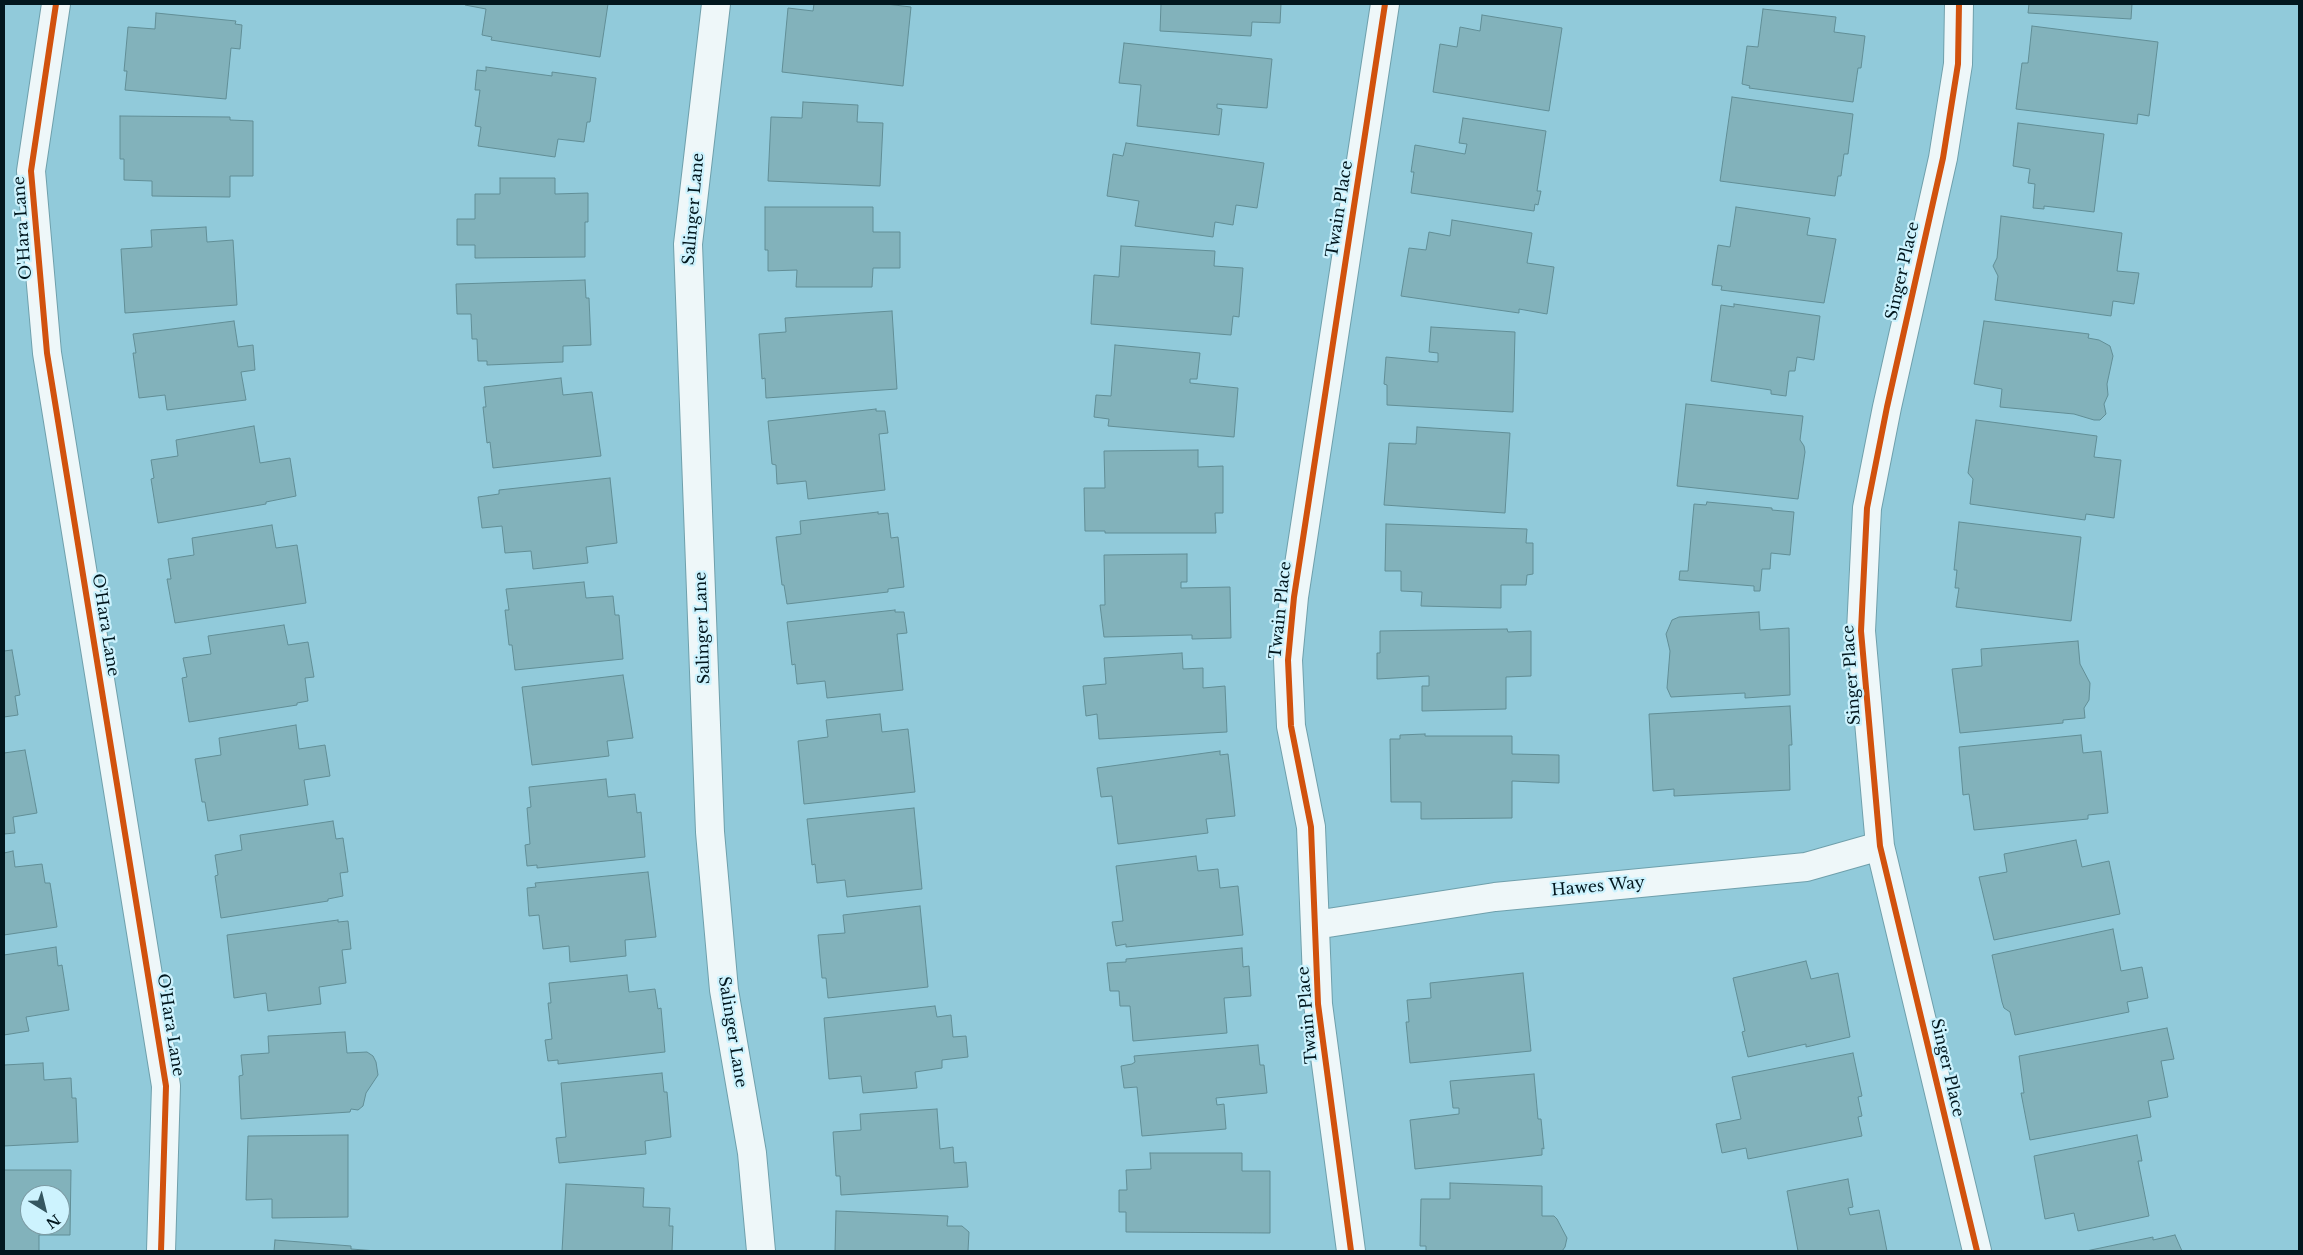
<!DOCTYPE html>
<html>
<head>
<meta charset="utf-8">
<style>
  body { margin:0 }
  #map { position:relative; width:2303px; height:1255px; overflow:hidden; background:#91cada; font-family:"Libre Baskerville",serif }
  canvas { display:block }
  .frame { position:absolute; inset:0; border:5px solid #02171e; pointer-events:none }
  .north { position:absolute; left:20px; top:1185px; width:50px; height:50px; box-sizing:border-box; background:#cdf3fe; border:1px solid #7c9ba4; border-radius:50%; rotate:144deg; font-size:14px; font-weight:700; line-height:20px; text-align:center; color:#02171e }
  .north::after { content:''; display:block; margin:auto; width:18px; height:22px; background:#345660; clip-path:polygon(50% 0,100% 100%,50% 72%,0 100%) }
</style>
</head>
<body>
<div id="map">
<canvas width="2303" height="1255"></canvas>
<div class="frame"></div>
<div class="north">N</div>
</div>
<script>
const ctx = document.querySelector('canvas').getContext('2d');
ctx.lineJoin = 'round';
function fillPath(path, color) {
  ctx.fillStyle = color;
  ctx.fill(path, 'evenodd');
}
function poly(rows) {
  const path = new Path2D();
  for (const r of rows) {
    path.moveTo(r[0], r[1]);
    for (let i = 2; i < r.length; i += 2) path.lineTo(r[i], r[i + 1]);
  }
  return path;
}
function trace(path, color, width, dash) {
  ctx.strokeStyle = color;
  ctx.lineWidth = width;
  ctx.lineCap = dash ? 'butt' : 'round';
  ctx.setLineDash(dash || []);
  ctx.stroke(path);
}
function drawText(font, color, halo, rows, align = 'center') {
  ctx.font = font + ' "Libre Baskerville",serif';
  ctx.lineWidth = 4.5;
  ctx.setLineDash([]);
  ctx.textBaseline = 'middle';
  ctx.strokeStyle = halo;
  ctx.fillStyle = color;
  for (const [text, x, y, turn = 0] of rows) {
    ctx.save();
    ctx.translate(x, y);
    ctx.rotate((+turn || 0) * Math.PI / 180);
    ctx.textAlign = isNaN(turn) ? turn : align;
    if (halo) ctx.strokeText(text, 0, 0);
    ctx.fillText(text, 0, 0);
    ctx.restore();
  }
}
const building = poly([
  [465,4,608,4,600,57,491,40,492,37,482,35,486,9,465,5,465,4],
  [814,4,886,4,911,7,903,86,782,72,788,8,813,11,814,4],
  [1161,4,1281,4,1280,23,1252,22,1251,36,1160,31,1161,4],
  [2029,4,2132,4,2131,19,2028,13,2029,4],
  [1763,9,1836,17,1834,32,1865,36,1861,68,1858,68,1853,102,1749,88,1750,86,1742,84,1747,46,1758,47,1763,9],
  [156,13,236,21,235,24,242,25,240,49,231,48,226,99,125,90,127,71,124,71,128,27,155,29,156,13],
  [1482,15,1562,28,1549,111,1433,92,1440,44,1457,47,1460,27,1480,31,1482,15],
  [2032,26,2158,42,2149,116,2138,114,2137,124,2016,109,2022,63,2028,63,2032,26],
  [1124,43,1272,59,1267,108,1217,104,1217,108,1222,109,1219,135,1137,126,1141,85,1119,83,1124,43],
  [486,67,552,76,552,72,596,78,590,122,587,122,584,142,558,139,555,157,478,146,481,127,475,126,480,90,475,90,477,70,486,71,486,67],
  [1732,97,1853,114,1848,154,1844,154,1841,176,1838,176,1835,196,1720,181,1732,97],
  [803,102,858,105,857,122,883,123,880,186,768,181,771,117,802,118,803,102],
  [120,116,230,117,230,120,253,121,253,176,230,176,230,197,152,196,152,181,124,180,124,159,120,159,120,116],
  [1463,118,1546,131,1537,191,1541,191,1538,205,1535,204,1534,211,1411,193,1414,172,1411,172,1415,145,1465,154,1467,144,1459,143,1463,118],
  [2018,123,2104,134,2094,212,2044,206,2044,209,2033,208,2035,184,2028,183,2030,169,2013,166,2018,123],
  [1126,143,1264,163,1257,208,1236,205,1233,225,1215,222,1213,237,1135,226,1139,201,1107,196,1113,154,1123,156,1126,143],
  [500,178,555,178,555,194,588,193,588,222,585,222,585,257,475,258,475,245,457,245,457,219,475,219,475,194,500,194,500,178],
  [765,207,873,207,873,232,900,232,900,268,873,268,872,287,796,287,797,270,768,271,768,250,765,250,765,207],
  [1736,207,1810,218,1807,235,1836,239,1824,303,1721,290,1722,286,1712,285,1718,245,1730,247,1736,207],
  [2001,216,2122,233,2117,271,2139,273,2134,304,2113,301,2111,316,1995,300,1998,276,1993,266,1997,258,2001,216],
  [1452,220,1532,233,1527,263,1554,267,1547,314,1519,309,1519,313,1401,296,1409,248,1426,250,1429,232,1450,236,1452,220],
  [206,227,207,242,233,240,237,305,125,313,121,249,152,247,151,230,206,227],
  [1121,246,1215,251,1214,266,1243,268,1239,317,1233,316,1231,335,1091,324,1094,275,1119,277,1121,246],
  [585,280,586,298,589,298,591,345,563,346,563,362,487,365,487,361,478,361,477,339,472,339,471,314,457,314,456,284,585,280],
  [1734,304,1820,316,1814,360,1797,357,1795,371,1789,371,1786,396,1771,394,1771,390,1711,381,1721,305,1734,307,1734,304],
  [892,311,897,389,766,398,765,378,762,379,759,334,786,332,785,318,892,311],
  [234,321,238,347,253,345,255,370,241,372,246,400,167,410,165,395,139,398,133,353,136,353,133,334,234,321],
  [1984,321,2089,334,2088,338,2099,340,2110,346,2113,356,2107,384,2108,395,2104,404,2106,414,2100,420,2094,420,2074,414,2000,407,2002,389,1974,384,1984,321],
  [1431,327,1515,332,1513,412,1387,405,1387,385,1384,384,1386,357,1438,362,1438,353,1429,352,1431,327],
  [1115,345,1200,353,1197,379,1190,379,1190,383,1238,388,1234,437,1108,426,1109,419,1094,417,1096,395,1111,396,1115,345],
  [561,378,563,395,592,392,601,456,493,468,490,442,487,443,483,407,486,407,484,387,561,378],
  [1686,404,1803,416,1800,440,1804,446,1805,452,1798,499,1677,486,1686,404],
  [876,409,876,411,885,411,888,433,879,434,885,490,808,499,806,481,777,484,776,465,772,464,768,421,876,409],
  [1976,420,2097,436,2094,457,2121,460,2114,518,2086,514,2085,520,1970,504,1973,479,1968,473,1976,420],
  [254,426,260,463,290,458,296,496,266,502,266,504,158,523,151,479,154,478,151,460,178,456,176,440,254,426],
  [1417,427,1510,433,1505,513,1384,505,1389,443,1416,444,1417,427],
  [1198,450,1198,467,1223,466,1223,513,1215,513,1216,533,1105,533,1105,531,1085,531,1084,488,1105,488,1104,451,1198,450],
  [610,478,617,543,586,547,588,563,533,569,531,551,505,553,502,526,482,528,478,497,499,494,499,490,610,478],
  [1707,502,1772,508,1772,510,1794,512,1790,555,1771,553,1770,569,1762,569,1760,591,1754,591,1754,586,1679,580,1680,571,1688,571,1694,504,1706,505,1707,502],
  [878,512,878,514,888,513,891,538,898,537,904,587,888,589,888,592,787,604,784,585,782,585,776,537,801,534,800,521,878,512],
  [1959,522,2081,537,2071,621,1956,607,1959,588,1955,588,1957,570,1954,570,1959,522],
  [1386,524,1527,529,1526,543,1533,543,1533,574,1527,575,1526,585,1501,585,1501,608,1421,606,1422,592,1401,591,1401,571,1385,571,1386,524],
  [272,525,276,548,297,545,306,603,175,623,167,579,171,579,168,559,194,555,192,538,272,525],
  [1187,554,1187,582,1181,582,1181,588,1230,587,1231,638,1192,639,1192,635,1104,637,1100,605,1105,605,1104,555,1187,554],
  [584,582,586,598,613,596,615,615,619,615,623,659,515,670,512,645,509,645,505,610,509,610,506,589,584,582],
  [895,610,895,612,904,612,907,633,897,634,903,690,827,698,825,681,797,684,795,664,792,665,787,622,895,610],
  [1759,612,1760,630,1789,628,1790,695,1745,698,1745,693,1671,697,1667,688,1670,651,1666,634,1672,620,1679,617,1759,612],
  [284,625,288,645,308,642,314,677,305,678,308,701,297,703,297,705,189,722,182,678,187,677,183,658,211,654,208,636,284,625],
  [1507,629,1508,632,1531,631,1531,676,1506,677,1506,709,1422,711,1422,686,1429,686,1429,676,1377,679,1377,653,1380,653,1380,631,1507,629],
  [2078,641,2080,664,2090,683,2089,700,2084,708,2085,718,2063,720,2063,723,1960,733,1952,669,1982,666,1981,649,2078,641],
  [12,650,20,695,15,696,18,715,4,717,4,651,12,650],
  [1182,653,1183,669,1203,668,1203,688,1225,686,1227,732,1099,739,1097,714,1086,716,1083,686,1106,684,1104,658,1182,653],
  [623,675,633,738,607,741,609,756,532,765,522,687,623,675],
  [1790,706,1792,745,1789,745,1790,790,1674,796,1674,789,1653,791,1649,714,1790,706],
  [880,714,882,732,908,729,915,792,804,804,798,741,828,737,826,720,880,714],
  [296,725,299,749,325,745,330,776,304,780,308,805,208,821,205,802,202,802,195,759,221,755,219,738,296,725],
  [1425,734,1425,736,1512,736,1512,754,1559,755,1559,783,1512,781,1512,818,1421,819,1421,802,1391,802,1390,739,1400,739,1400,735,1425,734],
  [2081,735,2083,753,2101,751,2108,813,2088,815,2088,819,1974,830,1969,794,1963,795,1959,747,2081,735],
  [25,750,37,813,13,817,15,833,4,834,4,753,25,750],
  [1220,751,1220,755,1228,754,1235,816,1206,819,1208,833,1118,844,1112,796,1101,797,1097,768,1220,751],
  [606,779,608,797,635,794,637,813,641,812,645,857,537,868,537,865,527,866,525,845,530,844,527,808,531,807,529,787,606,779],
  [914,808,922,889,847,897,845,880,817,883,815,864,812,865,807,819,914,808],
  [333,821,336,839,343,838,348,872,340,873,343,896,328,899,328,901,221,918,215,876,218,875,215,855,242,850,240,835,333,821],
  [2076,840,2082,867,2109,861,2120,914,1994,940,1979,877,2007,872,2004,854,2076,840],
  [13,851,15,867,42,864,45,883,50,883,57,927,4,935,4,853,13,851],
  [1196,856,1198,871,1218,869,1220,888,1238,886,1243,935,1126,947,1126,944,1116,946,1112,922,1123,921,1116,866,1196,856],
  [648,872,656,937,625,940,626,956,570,962,569,946,543,949,539,915,529,916,527,888,536,887,535,883,648,872],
  [920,906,928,987,828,998,826,978,822,978,818,935,845,933,843,915,920,906],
  [338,920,338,922,348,921,351,949,342,950,346,983,319,987,321,1004,268,1011,266,993,234,998,227,935,338,920],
  [2113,929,2121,971,2142,967,2148,998,2127,1002,2129,1012,2015,1035,2010,1012,2004,1008,2002,1002,1992,955,2113,929],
  [56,947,58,966,62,965,69,1010,26,1017,29,1031,4,1035,4,955,56,947],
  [1242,948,1243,967,1249,966,1251,996,1224,998,1227,1033,1133,1041,1130,1006,1120,1006,1119,991,1110,991,1107,963,1126,962,1126,959,1242,948],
  [1806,961,1811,979,1838,973,1850,1037,1806,1047,1806,1044,1748,1057,1742,1032,1745,1031,1733,978,1806,961],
  [1523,973,1531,1051,1410,1063,1406,1022,1409,1022,1407,1000,1431,998,1430,983,1523,973],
  [627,975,629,992,655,989,658,1009,661,1008,665,1052,558,1064,558,1060,548,1061,545,1040,552,1039,548,1003,551,1003,549,983,627,975],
  [935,1006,937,1017,951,1015,953,1037,966,1036,968,1057,942,1060,942,1068,915,1072,917,1088,863,1093,861,1076,829,1079,824,1018,935,1006],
  [2167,1028,2174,1059,2161,1061,2168,1097,2148,1101,2151,1117,2030,1140,2021,1093,2024,1093,2019,1056,2167,1028],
  [345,1032,347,1053,367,1052,373,1056,376,1062,378,1075,366,1093,363,1106,358,1110,351,1109,350,1112,241,1119,239,1076,243,1075,241,1055,269,1053,268,1036,345,1032],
  [1258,1045,1260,1065,1264,1065,1267,1093,1216,1098,1217,1105,1224,1104,1226,1129,1142,1136,1137,1087,1124,1088,1121,1066,1132,1064,1135,1062,1134,1056,1258,1045],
  [1853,1053,1862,1096,1858,1097,1862,1116,1858,1117,1862,1136,1748,1159,1746,1148,1722,1153,1716,1124,1741,1119,1732,1077,1853,1053],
  [43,1063,44,1080,71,1078,72,1098,76,1098,78,1142,4,1146,4,1065,43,1063],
  [662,1073,664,1092,667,1092,671,1137,645,1141,646,1154,559,1163,556,1138,566,1137,561,1083,662,1073],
  [1534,1074,1538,1119,1541,1119,1544,1149,1542,1148,1542,1155,1415,1169,1410,1120,1459,1114,1459,1108,1453,1108,1450,1081,1534,1074],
  [937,1109,940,1149,953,1147,954,1163,966,1162,968,1187,841,1195,840,1176,836,1176,833,1132,861,1130,860,1114,937,1109],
  [348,1135,348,1217,272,1218,272,1199,246,1200,248,1136,348,1135],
  [2137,1135,2142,1161,2138,1161,2149,1216,2078,1231,2074,1213,2045,1219,2034,1156,2137,1135],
  [1150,1153,1242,1153,1242,1171,1270,1171,1270,1233,1126,1232,1126,1212,1119,1212,1119,1190,1127,1190,1126,1170,1151,1169,1150,1153],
  [4,1170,71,1170,70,1235,39,1235,39,1251,4,1251,4,1170],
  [30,1195,60,1195,60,1225,30,1225,30,1195],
  [1848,1179,1853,1207,1848,1208,1850,1215,1879,1210,1887,1251,1798,1251,1787,1191,1848,1179],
  [1450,1183,1542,1186,1542,1216,1554,1216,1557,1219,1567,1238,1565,1247,1562,1251,1426,1251,1426,1246,1420,1246,1421,1199,1450,1199,1450,1183],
  [566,1184,644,1188,643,1207,670,1208,669,1226,673,1226,672,1251,562,1251,566,1184],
  [836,1211,948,1216,947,1226,962,1226,969,1232,968,1251,835,1251,836,1211],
  [2175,1235,2182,1251,2086,1251,2153,1237,2153,1240,2175,1235],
  [275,1240,351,1246,351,1249,377,1251,274,1251,275,1240]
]);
fillPath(building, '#82b2bb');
trace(building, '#618e96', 1);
const street = poly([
  [56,4,31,171,47,353,166,1086,161,1251],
  [716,4,688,244,710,832,724,990,752,1153,761,1251],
  [1959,4,1958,64,1943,158,1887,407,1867,508,1861,631,1880,846,1977,1251],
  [1315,925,1495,897,1806,867,1880,846],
  [1351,1251,1318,1004,1311,827,1291,726,1288,660,1294,597,1385,4]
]);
trace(street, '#6fa0ac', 30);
trace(street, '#eef7f9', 28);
trace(poly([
  [56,4,31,171,47,353,166,1086,161,1251],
  [1959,4,1958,64,1943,158,1887,407,1867,508,1861,631,1880,846,1977,1251],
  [1351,1251,1318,1004,1311,827,1291,726,1288,660,1294,597,1385,4]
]), '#d1520e', 6);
drawText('16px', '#02171e', '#cdf3fe', [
  ["Salinger Lane",694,209,-85],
  ["Twain Place",1340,209,-81],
  ["O'Hara Lane",23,228,-94],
  ["Singer Place",1903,271,-77],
  ["Twain Place",1281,610,-84],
  ["O'Hara Lane",105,625,81],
  ["Salinger Lane",703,628,-92],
  ["Singer Place",1852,675,-94],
  ["Hawes Way",1598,887,-5],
  ["Twain Place",1308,1015,-95],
  ["O'Hara Lane",170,1025,81],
  ["Salinger Lane",732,1032,81],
  ["Singer Place",1947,1068,77]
]);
</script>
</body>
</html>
